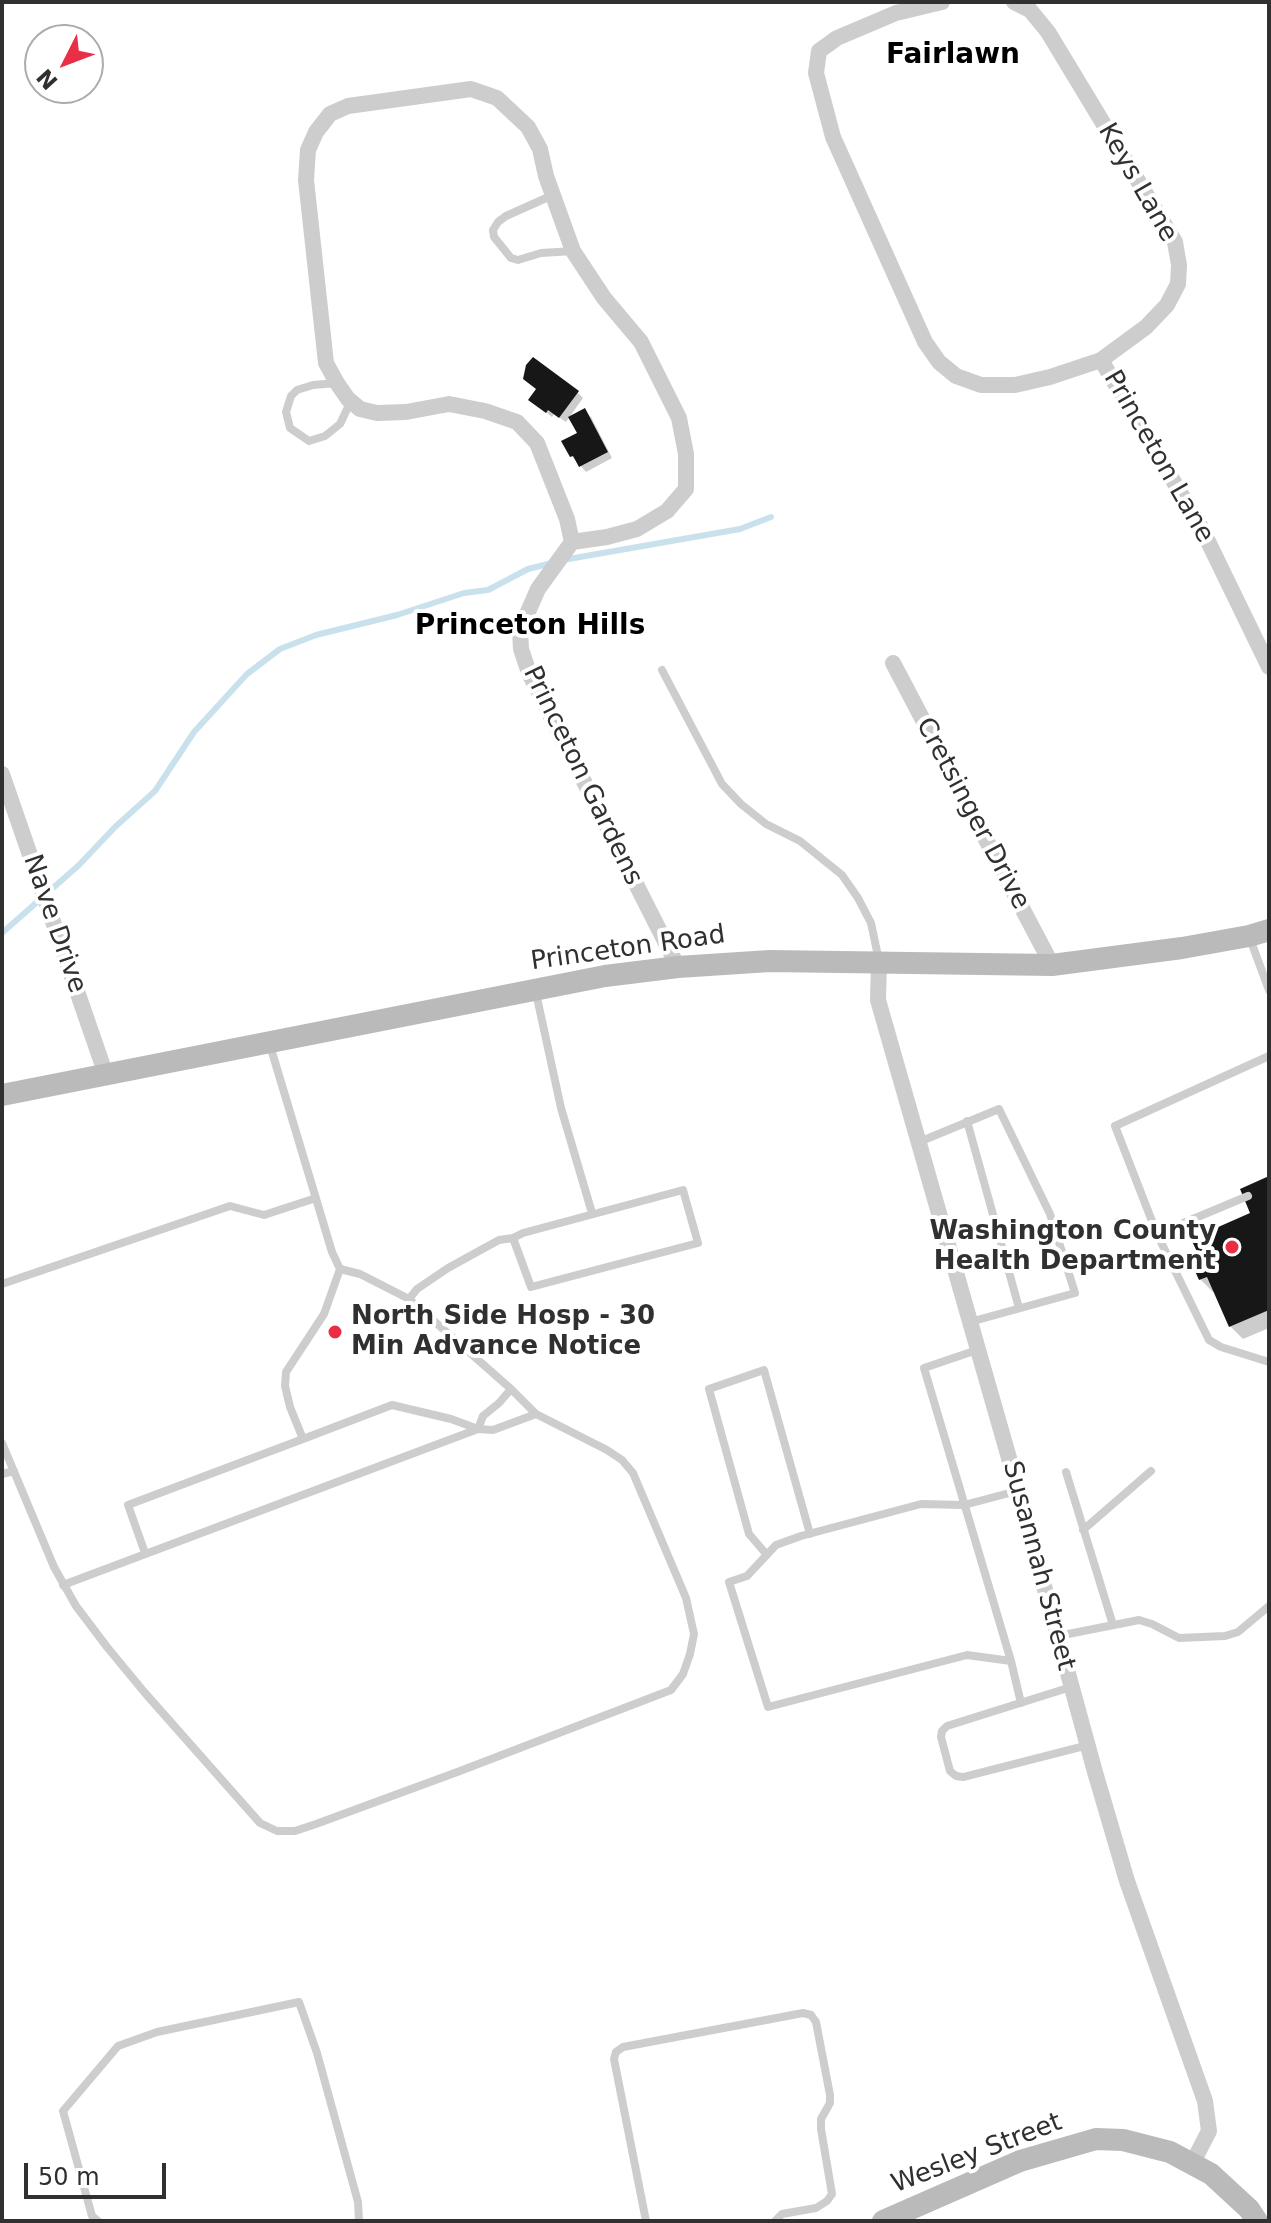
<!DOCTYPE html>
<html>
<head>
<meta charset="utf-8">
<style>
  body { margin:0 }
  #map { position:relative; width:1271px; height:2223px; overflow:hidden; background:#fff; font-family:"DejaVu Sans",sans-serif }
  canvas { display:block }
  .frame { position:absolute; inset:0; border:4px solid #303030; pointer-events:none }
  .north { position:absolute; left:24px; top:24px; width:80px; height:80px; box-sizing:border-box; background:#fff; border:2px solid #acacac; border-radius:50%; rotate:228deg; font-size:22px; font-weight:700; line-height:32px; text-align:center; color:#303030 }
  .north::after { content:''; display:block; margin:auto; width:28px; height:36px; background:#ea2e45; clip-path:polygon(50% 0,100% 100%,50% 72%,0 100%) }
  .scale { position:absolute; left:24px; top:2163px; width:142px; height:36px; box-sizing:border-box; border:4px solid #303030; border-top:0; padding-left:10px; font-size:24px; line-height:28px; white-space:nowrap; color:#303030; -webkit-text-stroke:6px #fff; paint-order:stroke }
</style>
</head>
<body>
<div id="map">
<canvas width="1271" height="2223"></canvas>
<div class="frame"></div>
<div class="north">N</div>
<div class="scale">50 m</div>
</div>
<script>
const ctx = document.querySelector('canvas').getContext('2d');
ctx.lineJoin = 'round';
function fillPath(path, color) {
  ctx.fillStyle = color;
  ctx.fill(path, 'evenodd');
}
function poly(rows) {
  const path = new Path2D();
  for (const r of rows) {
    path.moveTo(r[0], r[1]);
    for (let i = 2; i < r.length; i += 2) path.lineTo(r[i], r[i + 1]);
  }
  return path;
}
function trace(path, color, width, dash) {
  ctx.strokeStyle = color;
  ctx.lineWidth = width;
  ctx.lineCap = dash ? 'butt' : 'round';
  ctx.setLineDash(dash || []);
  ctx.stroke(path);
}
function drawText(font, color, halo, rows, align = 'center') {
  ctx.font = font + ' "DejaVu Sans",sans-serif';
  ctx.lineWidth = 8;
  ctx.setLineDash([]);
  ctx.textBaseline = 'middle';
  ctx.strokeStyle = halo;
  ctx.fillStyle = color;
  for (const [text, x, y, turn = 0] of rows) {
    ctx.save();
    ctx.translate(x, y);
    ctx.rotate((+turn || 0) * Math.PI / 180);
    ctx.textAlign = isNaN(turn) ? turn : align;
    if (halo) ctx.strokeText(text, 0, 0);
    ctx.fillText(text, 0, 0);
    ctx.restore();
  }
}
fillPath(poly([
  [577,392,583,398,566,422,554,414,552,417,537,405],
  [585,411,591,417,612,458,586,472,572,456],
  [1269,1178,1269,1328,1243,1339,1230,1326,1216,1291,1213,1292,1200,1279,1201,1257,1253,1214]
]), '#0003');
trace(poly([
  [563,560,740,529,771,517],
  [2,933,79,865,115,827,155,791,194,732,247,674,280,649,316,635,397,615,464,593,488,590,528,569,552,563]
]), '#c9e1ed', 6);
fillPath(poly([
  [533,357,579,391,559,418,548,410,546,413,528,400,536,389,523,379,526,365],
  [585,408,608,452,579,467,573,456,570,457,561,441,577,433,568,417],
  [1269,1176,1269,1310,1229,1327,1207,1277,1199,1280,1190,1260,1199,1256,1191,1239,1250,1213,1240,1189]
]), '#171717');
trace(poly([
  [553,195,506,216,498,222,493,230,494,237,511,258,518,260,541,253,573,251],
  [337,383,313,385,297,390,291,396,286,412,290,428,309,441,325,436,340,424,348,407,348,399],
  [662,670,722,784,741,804,766,824,800,841,842,875,858,898,871,923,879,961],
  [1249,936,1269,990],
  [536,993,561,1108,592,1213],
  [967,1121,1019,1308],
  [919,1142,999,1109,1050,1214,1075,1293,970,1322],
  [1248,1196,1157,1234,1115,1126,1269,1056],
  [1157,1234,1209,1340,1221,1347,1269,1362],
  [2,1284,230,1206,264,1215,316,1198],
  [409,1299,417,1289,448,1268,499,1240,513,1238,523,1233,683,1190,698,1243,531,1287,513,1238],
  [977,1350,924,1368,1011,1661,1021,1703],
  [303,1439,392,1405,451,1419,478,1429,493,1430,536,1414],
  [2,1443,54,1567,76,1606,107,1647,145,1693,260,1823,277,1831,295,1831,316,1824,460,1771,671,1690,683,1674,690,1654,694,1634,686,1598,633,1473,622,1460,607,1450,536,1414,511,1389,409,1299,360,1274,340,1269],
  [1066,1472,1113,1625],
  [2,1474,14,1471],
  [1083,1530,1151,1471],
  [145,1553,128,1505,303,1439,290,1407,285,1386,286,1372,324,1314,340,1269,332,1252,269,1042],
  [767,1555,749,1534,709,1389,764,1370,810,1534],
  [63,1585,478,1429,483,1416,499,1403,511,1389],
  [1058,1636,1139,1620,1152,1624,1179,1638,1225,1636,1238,1632,1269,1606],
  [1011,1661,967,1655,768,1707,729,1582,747,1576,776,1545,801,1536,921,1504,964,1505,1017,1491],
  [1071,1687,947,1726,942,1731,941,1737,950,1771,956,1776,963,1777,1088,1745],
  [98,2221,92,2216,63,2111,118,2046,157,2032,299,2002,317,2053,358,2202,359,2221],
  [646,2221,614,2059,616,2052,623,2047,803,2013,811,2015,816,2022,830,2095,830,2103,821,2119,821,2129,832,2194,827,2201,816,2208,782,2214,775,2221]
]), '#cdcdcd', 8);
trace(poly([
  [942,2,896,13,837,38,819,51,816,73,833,137,925,342,939,362,956,376,981,385,1015,385,1050,377,1101,360,1202,529,1269,667],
  [1014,2,1030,10,1048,32,1175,242,1179,265,1178,284,1167,305,1146,327,1101,360],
  [572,542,607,537,637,529,667,511,686,489,686,454,679,418,641,342,604,298,573,251,546,176,540,149,528,127,497,98,471,89,348,106,330,114,316,132,308,150,306,180,326,363,337,383,348,399,360,409,377,413,406,412,449,404,485,411,517,422,537,443,567,519,572,542,538,589,520,630,521,649,529,673,678,967],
  [893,663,1052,965],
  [2,774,106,1075],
  [879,961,878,1000,1009,1458,1095,1772,1127,1881,1205,2101,1209,2131,1192,2164]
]), '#cdcdcd', 16);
trace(poly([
  [2,1095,605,976,678,967,770,961,1052,965,1182,948,1249,936,1269,930],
  [883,2221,1020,2161,1096,2139,1123,2140,1170,2152,1211,2174,1249,2209,1257,2221]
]), '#bababa', 22);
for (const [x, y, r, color] of [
  [1232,1247,8,"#ea2e45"],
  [335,1332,8,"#ea2e45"]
]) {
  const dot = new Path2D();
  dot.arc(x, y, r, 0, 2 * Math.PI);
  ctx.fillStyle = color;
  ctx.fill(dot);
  trace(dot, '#fff', 3);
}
drawText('26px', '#303030', '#fff', [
  ["Keys Lane",1137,183,60],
  ["Princeton Lane",1158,457,60],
  ["Princeton Gardens",582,776,64],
  ["Cretsinger Drive",972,814,62],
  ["Nave Drive",54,924,71],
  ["Princeton Road",628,949,-8],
  ["Susannah Street",1038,1566,75],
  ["Wesley Street",977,2154,-21]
]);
drawText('bold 26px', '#303030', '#fff', [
  ["Washington County",1216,1232],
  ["Health Department",1216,1262],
  ["North Side Hosp - 30",351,1317,"left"],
  ["Min Advance Notice",351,1347,"left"]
], 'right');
drawText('bold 28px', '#000', '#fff', [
  ["Fairlawn",953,56],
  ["Princeton Hills",530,627]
]);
</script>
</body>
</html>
